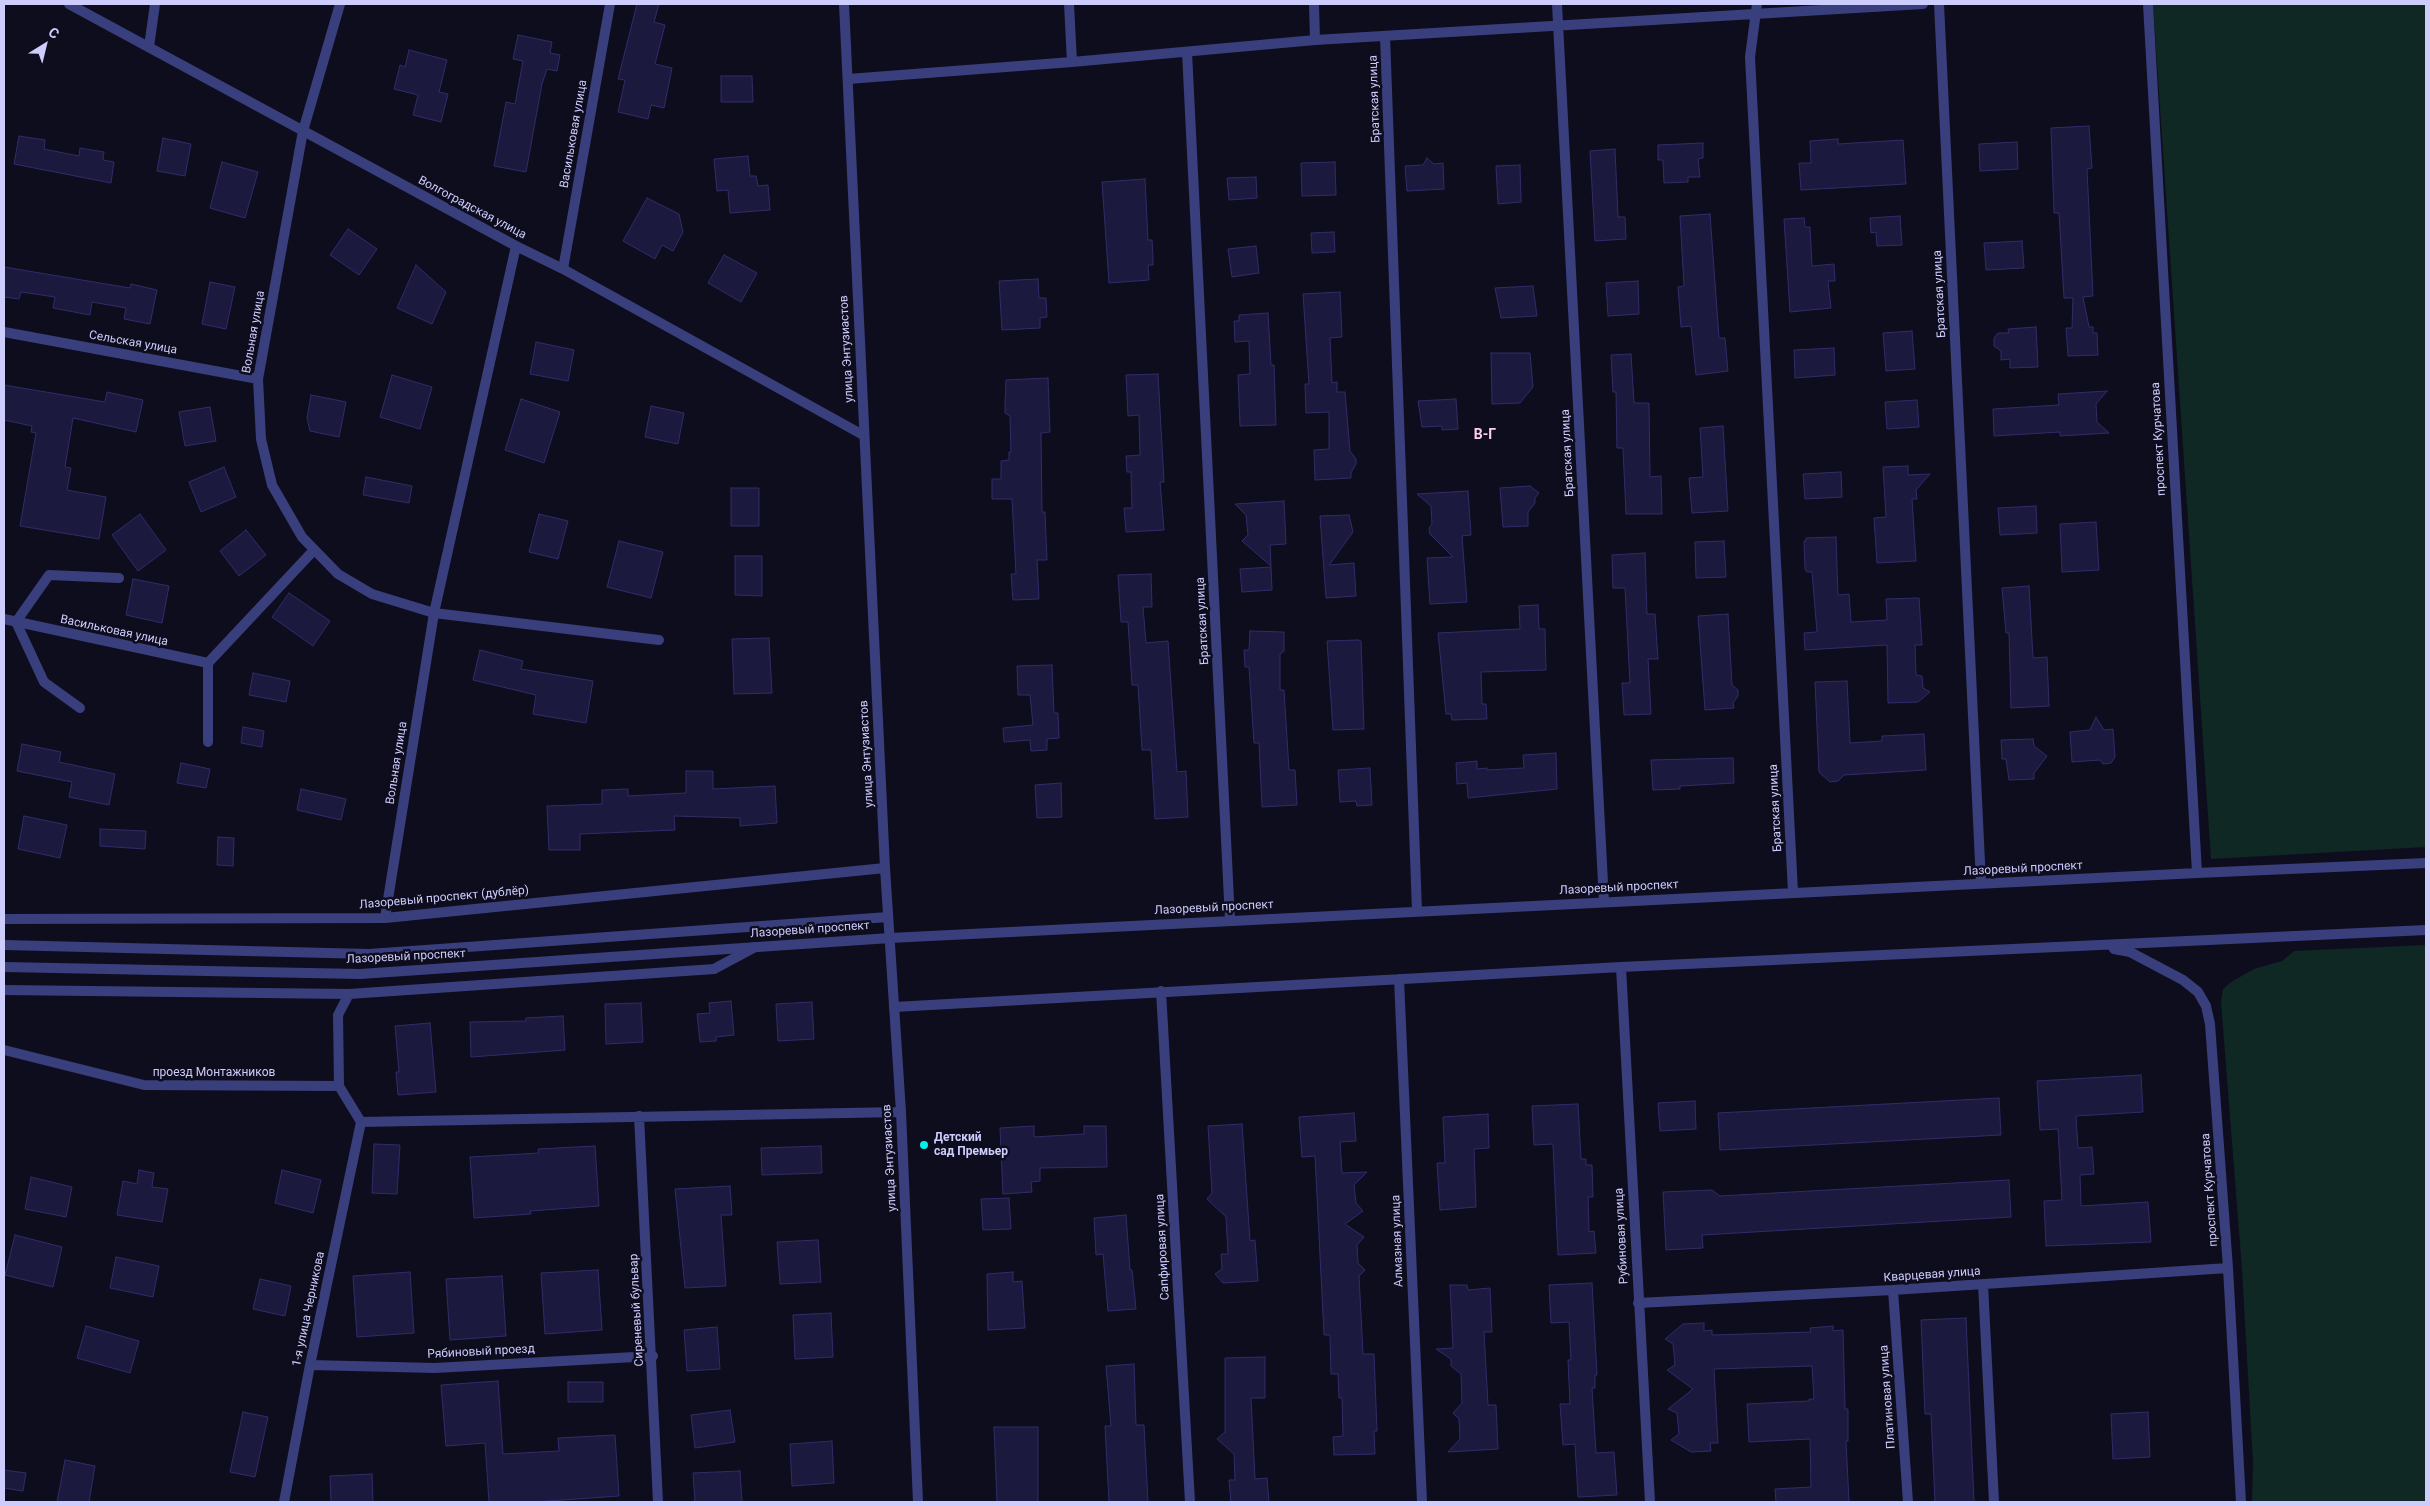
<!DOCTYPE html>
<html>
<head>
<meta charset="utf-8">
<style>
  body { margin:0 }
  #map { position:relative; width:2430px; height:1506px; overflow:hidden; background:#0e0d1e; font-family:Roboto,sans-serif }
  canvas { display:block }
  .frame { position:absolute; inset:0; border:5px solid #ccccfd; pointer-events:none }
  .north { position:absolute; left:20px; top:20px; width:50px; height:50px; -webkit-text-stroke:4px #0e0d1e; paint-order:stroke; rotate:36deg; font-size:14px; font-weight:700; line-height:20px; text-align:center; color:#ccccfd }
  .north::after { content:''; display:block; margin:auto; width:18px; height:22px; background:#ccccfd; clip-path:polygon(50% 0,100% 100%,50% 72%,0 100%) }
</style>
</head>
<body>
<div id="map">
<canvas width="2430" height="1506"></canvas>
<div class="frame"></div>
<div class="north">С</div>
</div>
<script>
const ctx = document.querySelector('canvas').getContext('2d');
ctx.lineJoin = 'round';
function fillPath(path, color) {
  ctx.fillStyle = color;
  ctx.fill(path, 'evenodd');
}
function poly(rows) {
  const path = new Path2D();
  for (const r of rows) {
    path.moveTo(r[0], r[1]);
    for (let i = 2; i < r.length; i += 2) path.lineTo(r[i], r[i + 1]);
  }
  return path;
}
function trace(path, color, width, dash) {
  ctx.strokeStyle = color;
  ctx.lineWidth = width;
  ctx.lineCap = dash ? 'butt' : 'round';
  ctx.setLineDash(dash || []);
  ctx.stroke(path);
}
function drawText(font, color, halo, rows, align = 'center') {
  ctx.font = font + ' Roboto,sans-serif';
  ctx.lineWidth = 5;
  ctx.setLineDash([]);
  ctx.textBaseline = 'middle';
  ctx.strokeStyle = halo;
  ctx.fillStyle = color;
  for (const [text, x, y, turn = 0] of rows) {
    ctx.save();
    ctx.translate(x, y);
    ctx.rotate((+turn || 0) * Math.PI / 180);
    ctx.textAlign = isNaN(turn) ? turn : align;
    if (halo) ctx.strokeText(text, 0, 0);
    ctx.fillText(text, 0, 0);
    ctx.restore();
  }
}
fillPath(poly([
  [2153,4,2426,4,2426,847,2211,859],
  [2426,945,2426,1502,2252,1502,2253,1463,2242,1269,2221,1002,2223,989,2231,982,2254,969,2282,961,2294,951]
]), '#102824');
const building = poly([
  [637,4,659,4,654,22,665,25,655,64,672,68,664,108,651,105,648,119,618,112,625,80,618,79,637,4],
  [518,35,552,42,550,53,560,55,557,71,547,69,542,84,526,172,494,166,506,102,515,104,523,61,513,59,518,35],
  [409,50,447,60,439,92,448,94,441,122,413,115,418,95,394,89,400,65,405,67,409,50],
  [721,76,752,76,753,102,721,102,721,76],
  [2089,126,2092,168,2087,169,2093,296,2083,297,2089,327,2093,327,2093,333,2097,333,2098,355,2068,356,2066,328,2072,328,2073,298,2064,298,2059,213,2054,213,2051,128,2089,126],
  [19,136,45,140,44,149,79,156,80,148,104,152,103,160,114,162,111,183,14,164,19,136],
  [163,138,191,144,185,176,157,171,163,138],
  [1838,139,1838,144,1903,140,1906,184,1801,190,1799,163,1811,163,1810,141,1838,139],
  [2017,142,2018,169,1980,171,1979,144,2017,142],
  [1703,143,1703,158,1698,159,1700,177,1688,177,1688,182,1664,183,1663,160,1658,160,1658,145,1703,143],
  [1615,149,1618,217,1625,217,1626,239,1595,241,1590,151,1615,149],
  [748,156,750,176,756,176,758,186,768,185,770,210,730,213,728,190,717,191,714,159,748,156],
  [1427,158,1434,164,1443,163,1444,189,1407,191,1405,166,1423,165,1427,158],
  [222,162,258,172,245,218,210,208,222,162],
  [1335,162,1336,195,1302,196,1301,163,1335,162],
  [1520,165,1521,202,1498,204,1496,166,1520,165],
  [1256,177,1257,198,1229,200,1227,178,1256,177],
  [1145,179,1148,240,1152,240,1153,257,1153,265,1148,265,1149,280,1109,283,1102,182,1145,179],
  [647,198,679,214,683,232,673,251,662,245,655,259,623,241,647,198],
  [1710,214,1719,338,1725,338,1728,371,1696,375,1691,326,1681,327,1678,287,1684,286,1680,216,1710,214],
  [1900,216,1902,245,1877,246,1876,232,1871,233,1870,218,1900,216],
  [1804,218,1805,227,1810,227,1812,266,1834,264,1835,281,1828,281,1831,308,1790,312,1784,219,1804,218],
  [348,229,377,249,359,275,330,255,348,229],
  [1334,232,1335,252,1312,253,1311,233,1334,232],
  [2022,241,2024,268,1986,270,1984,243,2022,241],
  [1256,246,1259,273,1232,277,1228,249,1256,246],
  [724,255,757,273,741,302,708,283,724,255],
  [416,265,446,292,432,324,397,308,416,265],
  [4,267,130,288,131,284,157,290,150,324,124,319,126,308,92,302,90,315,53,308,55,297,21,292,19,299,4,297,4,267],
  [1038,279,1039,298,1046,298,1047,317,1040,318,1040,328,1002,330,999,281,1038,279],
  [1638,281,1639,314,1608,316,1606,283,1638,281],
  [210,282,235,287,226,329,202,324,210,282],
  [1533,286,1537,316,1501,318,1495,288,1533,286],
  [1340,292,1342,337,1330,338,1332,383,1337,382,1337,392,1345,392,1350,451,1356,459,1356,464,1351,473,1351,478,1315,480,1314,450,1329,449,1329,412,1306,413,1305,384,1309,384,1303,294,1340,292],
  [1268,313,1271,365,1274,365,1276,425,1240,426,1238,375,1250,374,1249,341,1235,342,1234,321,1239,321,1239,315,1268,313],
  [2036,327,2038,367,2010,368,2010,359,2001,360,2001,351,1994,346,1994,338,1998,333,2009,333,2008,329,2036,327],
  [1912,331,1915,369,1886,371,1883,333,1912,331],
  [536,342,574,350,568,381,530,374,536,342],
  [1834,348,1835,375,1795,378,1794,350,1834,348],
  [1491,353,1530,353,1533,387,1520,403,1492,404,1491,353],
  [1631,354,1634,403,1649,403,1650,477,1661,476,1662,514,1626,514,1623,448,1617,448,1616,392,1613,392,1611,355,1631,354],
  [1158,374,1164,482,1160,482,1164,530,1126,532,1124,508,1132,508,1131,472,1127,472,1126,456,1140,455,1139,415,1128,416,1126,375,1158,374],
  [392,375,432,387,420,429,380,417,392,375],
  [1048,378,1050,432,1041,433,1042,512,1045,512,1047,560,1037,560,1039,599,1013,600,1011,574,1016,574,1012,499,992,499,992,479,1001,479,1001,461,1009,460,1009,452,1011,452,1010,416,1005,413,1005,404,1006,380,1048,378],
  [4,385,105,402,107,392,143,400,136,432,73,418,65,467,71,468,67,490,106,497,99,539,20,526,36,433,31,432,32,426,4,420,4,385],
  [2107,391,2096,404,2097,422,2109,433,2060,436,2060,432,1994,436,1993,409,2059,405,2058,394,2107,391],
  [311,395,346,402,339,437,310,431,307,418,311,395],
  [521,399,560,412,544,463,505,450,521,399],
  [1456,399,1458,429,1442,430,1442,426,1422,427,1418,401,1456,399],
  [1917,400,1919,427,1887,429,1885,402,1917,400],
  [651,406,684,413,678,444,645,437,651,406],
  [210,407,216,441,185,446,179,412,210,407],
  [1723,426,1728,511,1692,513,1689,478,1703,477,1700,428,1723,426],
  [1908,466,1908,475,1930,474,1916,490,1917,499,1912,499,1916,561,1877,563,1874,518,1886,517,1883,467,1908,466],
  [224,467,236,497,201,512,189,482,224,467],
  [1841,472,1842,497,1805,499,1803,474,1841,472],
  [366,477,412,486,409,503,363,495,366,477],
  [1530,486,1539,493,1535,498,1535,503,1528,512,1528,526,1503,527,1500,488,1530,486],
  [731,488,759,488,759,526,731,526,731,488],
  [1468,491,1471,535,1462,536,1467,602,1430,604,1427,558,1453,557,1430,534,1429,528,1432,524,1431,506,1417,494,1468,491],
  [1284,501,1286,544,1270,545,1271,566,1242,541,1248,535,1246,515,1235,504,1284,501],
  [2036,506,2037,533,2000,535,1998,508,2036,506],
  [140,514,166,550,138,571,112,535,140,514],
  [539,514,568,521,558,559,529,552,539,514],
  [1349,515,1353,532,1329,565,1354,563,1356,596,1326,598,1320,516,1349,515],
  [2096,522,2099,570,2062,572,2060,524,2096,522],
  [246,530,266,555,239,576,220,551,246,530],
  [1836,537,1838,595,1849,594,1851,622,1887,620,1886,599,1919,598,1922,645,1915,645,1916,675,1922,676,1923,688,1930,692,1918,702,1888,703,1887,645,1805,650,1804,633,1817,632,1812,572,1807,572,1805,569,1804,541,1806,541,1806,538,1836,537],
  [619,541,663,552,651,598,607,587,619,541],
  [1724,541,1726,577,1696,578,1695,542,1724,541],
  [1645,553,1647,614,1655,614,1658,659,1648,659,1651,714,1624,715,1622,683,1630,683,1625,588,1613,588,1612,555,1645,553],
  [735,556,762,556,762,596,735,595,735,556],
  [1271,567,1272,590,1242,592,1240,569,1271,567],
  [1151,574,1152,607,1143,607,1146,643,1168,641,1177,772,1186,771,1188,817,1155,819,1151,750,1142,750,1138,685,1132,685,1128,622,1121,622,1118,575,1151,574],
  [133,579,169,586,162,623,126,615,133,579],
  [2029,586,2033,658,2047,657,2049,706,2011,708,2009,633,2006,633,2002,588,2029,586],
  [289,593,330,621,313,646,272,617,289,593],
  [1538,605,1539,629,1545,629,1546,670,1481,672,1482,704,1486,704,1487,719,1452,720,1451,714,1446,714,1438,633,1520,629,1519,606,1538,605],
  [1728,614,1732,685,1738,690,1738,696,1733,703,1734,708,1705,710,1698,616,1728,614],
  [1250,631,1284,632,1284,651,1280,654,1280,690,1284,690,1289,770,1295,770,1297,805,1262,807,1259,743,1254,743,1249,667,1245,667,1244,650,1249,650,1250,631],
  [769,638,772,693,734,694,732,639,769,638],
  [1358,640,1361,641,1364,729,1333,730,1327,641,1358,640],
  [480,650,523,661,521,669,593,681,586,723,533,714,536,695,473,680,480,650],
  [1052,665,1054,713,1058,713,1059,738,1047,739,1047,750,1031,751,1030,740,1004,742,1003,728,1033,725,1030,695,1018,695,1017,666,1052,665],
  [253,673,290,681,286,702,249,695,253,673],
  [1847,681,1850,743,1882,741,1882,736,1924,734,1926,770,1844,775,1838,781,1830,782,1819,772,1815,682,1847,681],
  [2096,717,2104,730,2113,729,2115,757,2111,763,2103,764,2100,760,2072,762,2070,732,2090,730,2096,717],
  [243,727,264,731,262,747,241,743,243,727],
  [2033,739,2034,746,2047,756,2034,773,2034,779,2009,780,2006,759,2002,759,2001,740,2033,739],
  [22,744,61,752,59,762,115,774,109,805,69,797,72,782,17,771,22,744],
  [1556,753,1557,789,1468,798,1467,783,1457,784,1456,763,1477,761,1477,769,1487,768,1487,770,1524,768,1523,755,1556,753],
  [1733,758,1734,783,1680,786,1680,789,1653,790,1651,760,1733,758],
  [181,763,210,769,206,788,177,783,181,763],
  [1370,768,1372,805,1357,806,1356,801,1340,802,1338,770,1370,768],
  [686,771,713,771,713,789,775,786,777,823,740,826,740,818,674,816,675,830,580,834,580,850,549,850,547,806,602,804,602,790,628,789,628,796,686,793,686,771],
  [1061,783,1062,817,1037,818,1035,785,1061,783],
  [301,789,346,799,341,820,297,810,301,789],
  [24,816,67,825,60,858,18,849,24,816],
  [100,829,146,831,145,849,100,846,100,829],
  [218,837,234,838,233,866,217,865,218,837],
  [731,1001,734,1035,716,1037,716,1041,700,1042,697,1014,710,1013,709,1003,731,1001],
  [812,1002,814,1039,778,1041,776,1004,812,1002],
  [641,1003,643,1042,606,1044,605,1004,641,1003],
  [563,1016,565,1050,471,1057,470,1022,526,1021,526,1018,563,1016],
  [430,1023,436,1092,398,1095,396,1072,399,1072,395,1026,430,1023],
  [2141,1075,2143,1112,2076,1116,2078,1148,2092,1147,2094,1174,2080,1175,2081,1206,2148,1202,2151,1242,2046,1246,2044,1201,2062,1200,2058,1129,2040,1130,2037,1081,2141,1075],
  [1999,1098,2001,1135,1720,1150,1718,1113,1999,1098],
  [1695,1101,1696,1129,1660,1131,1658,1103,1695,1101],
  [1578,1104,1581,1159,1586,1159,1586,1165,1592,1165,1593,1197,1588,1197,1589,1232,1594,1231,1596,1253,1558,1255,1553,1144,1534,1145,1532,1106,1578,1104],
  [1354,1113,1356,1141,1340,1142,1342,1173,1367,1172,1354,1185,1356,1203,1363,1211,1345,1224,1364,1237,1357,1245,1358,1263,1365,1270,1359,1276,1363,1354,1374,1354,1377,1431,1374,1431,1375,1454,1334,1455,1333,1437,1343,1436,1342,1398,1339,1398,1338,1374,1331,1374,1330,1335,1324,1335,1315,1156,1302,1157,1299,1117,1354,1113],
  [1488,1114,1489,1148,1474,1149,1476,1207,1440,1210,1437,1163,1445,1163,1443,1117,1488,1114],
  [1242,1124,1250,1241,1255,1240,1258,1281,1223,1283,1215,1274,1222,1269,1221,1254,1228,1254,1226,1217,1207,1199,1212,1193,1208,1126,1242,1124],
  [1034,1126,1034,1137,1084,1134,1084,1126,1106,1126,1107,1167,1040,1168,1040,1181,1031,1182,1032,1192,1003,1194,1000,1128,1034,1126],
  [374,1144,400,1145,397,1194,372,1193,374,1144],
  [595,1146,599,1206,530,1211,531,1214,474,1218,470,1157,539,1153,538,1149,595,1146],
  [821,1146,822,1173,762,1175,761,1148,821,1146],
  [139,1170,154,1173,152,1187,168,1189,162,1222,117,1215,123,1181,137,1184,139,1170],
  [282,1170,321,1180,313,1213,275,1203,282,1170],
  [31,1177,72,1187,66,1217,25,1209,31,1177],
  [2009,1180,2011,1217,1702,1235,1703,1248,1666,1250,1663,1192,1712,1190,1720,1196,2009,1180],
  [730,1186,732,1215,721,1215,726,1286,685,1288,675,1189,730,1186],
  [1009,1198,1011,1229,983,1230,981,1199,1009,1198],
  [1126,1215,1130,1270,1132,1270,1136,1309,1108,1311,1103,1254,1096,1255,1094,1218,1126,1215],
  [15,1235,62,1247,53,1287,5,1275,15,1235],
  [818,1240,821,1282,780,1284,777,1242,818,1240],
  [116,1257,159,1266,153,1297,110,1288,116,1257],
  [598,1270,602,1330,545,1334,541,1273,598,1270],
  [410,1272,414,1333,357,1337,353,1276,410,1272],
  [1013,1272,1013,1282,1022,1281,1025,1328,988,1330,987,1274,1013,1272],
  [502,1276,506,1336,450,1340,446,1279,502,1276],
  [260,1279,291,1286,285,1316,253,1309,260,1279],
  [1592,1283,1597,1375,1595,1375,1595,1388,1592,1388,1596,1453,1614,1452,1617,1495,1578,1497,1575,1444,1563,1445,1560,1404,1570,1404,1568,1360,1571,1360,1569,1322,1551,1323,1549,1285,1592,1283],
  [1450,1285,1467,1285,1468,1290,1490,1288,1492,1332,1484,1332,1488,1405,1496,1405,1498,1449,1448,1452,1460,1439,1459,1419,1453,1413,1462,1403,1461,1374,1451,1366,1451,1359,1436,1349,1453,1348,1450,1285],
  [831,1313,833,1357,795,1359,793,1315,831,1313],
  [1966,1318,1974,1502,1935,1502,1931,1414,1925,1414,1921,1320,1966,1318],
  [1704,1323,1704,1331,1712,1330,1712,1335,1811,1332,1810,1328,1833,1326,1833,1331,1843,1330,1845,1409,1848,1409,1848,1441,1846,1441,1849,1502,1776,1502,1775,1489,1811,1487,1810,1439,1749,1442,1747,1404,1809,1401,1809,1399,1814,1399,1812,1366,1714,1369,1718,1443,1710,1443,1711,1451,1691,1452,1671,1440,1679,1434,1677,1413,1668,1409,1693,1389,1667,1370,1675,1365,1673,1344,1665,1339,1683,1324,1704,1323],
  [86,1326,139,1341,130,1373,77,1358,86,1326],
  [717,1327,720,1369,687,1371,684,1330,717,1327],
  [1265,1357,1265,1398,1251,1398,1255,1479,1267,1478,1269,1502,1231,1502,1229,1480,1235,1480,1234,1454,1217,1439,1225,1432,1225,1358,1265,1357],
  [1134,1364,1136,1425,1144,1425,1148,1502,1109,1502,1105,1426,1111,1426,1106,1366,1134,1364],
  [498,1381,503,1454,559,1451,558,1438,615,1435,619,1496,534,1502,489,1502,485,1443,446,1446,441,1385,498,1381],
  [568,1382,603,1382,603,1402,568,1402,568,1382],
  [730,1410,735,1442,695,1448,691,1415,730,1410],
  [243,1412,268,1417,255,1477,230,1472,243,1412],
  [2148,1412,2150,1457,2113,1459,2111,1414,2148,1412],
  [994,1427,1038,1427,1038,1502,997,1502,994,1427],
  [832,1441,834,1483,792,1486,790,1444,832,1441],
  [65,1460,95,1466,89,1502,57,1502,65,1460],
  [4,1470,26,1473,23,1491,4,1488,4,1470],
  [740,1471,742,1502,695,1502,693,1473,740,1471],
  [372,1474,373,1502,331,1502,330,1476,372,1474]
]);
fillPath(building, '#1c193f');
trace(building, '#312c6a', 1);
trace(poly([
  [69,4,516,246,563,269,863,435],
  [340,4,303,131,258,379,261,439,272,485,302,537,338,574,372,594,434,613,659,640],
  [1069,4,1072,62],
  [1314,4,1315,40],
  [1557,4,1604,902],
  [1757,4,1750,57,1793,892],
  [1939,4,1981,883],
  [2148,4,2197,873],
  [1385,36,1417,911],
  [149,47,155,4],
  [1187,52,1230,920],
  [848,79,1072,62,1315,40,1923,4],
  [563,269,610,4],
  [4,332,258,379],
  [4,619,208,663,314,550],
  [80,708,44,682,16,622,49,575,119,578],
  [208,742,208,663],
  [385,918,434,613,516,246],
  [4,919,385,918,885,868],
  [890,938,2197,873,2426,863],
  [2114,949,2130,952,2183,980,2198,992,2206,1006,2210,1024,2228,1268,2241,1502],
  [1621,967,1650,1502],
  [1399,979,1422,1502],
  [4,990,349,994,714,969,755,947],
  [1161,991,1190,1502],
  [349,994,338,1015,339,1086,361,1122],
  [894,1007,1621,967,2426,930],
  [4,1050,144,1085,339,1086],
  [639,1116,658,1502],
  [361,1122,901,1112],
  [1983,1284,1994,1502],
  [1893,1290,1908,1502],
  [1638,1303,1893,1290,2228,1268],
  [310,1365,435,1368,653,1356],
  [284,1502,310,1365,361,1122]
]), '#393f7c', 10);
trace(poly([
  [844,4,885,868,901,1112,918,1502],
  [4,945,369,954,888,917],
  [4,967,360,974,890,938]
]), '#393f7c', 10);
for (const [x, y, r, color] of [
  [924,1145,5,"#07eee8"]
]) {
  const dot = new Path2D();
  dot.arc(x, y, r, 0, 2 * Math.PI);
  ctx.fillStyle = color;
  ctx.fill(dot);
  trace(dot, '#0e0d1e', 2);
}
drawText('12px', '#ccccfd', '#0e0d1e', [
  ["Братская улица",1375,99,-92],
  ["Васильковая улица",574,134,-80],
  ["Волгоградская улица",472,208,28],
  ["Братская улица",1940,294,-93],
  ["Вольная улица",254,332,-80],
  ["Сельская улица",133,343,10],
  ["улица Энтузиастов",847,349,-93],
  ["проспект Курчатова",2159,439,-93],
  ["Братская улица",1568,453,-93],
  ["Братская улица",1203,621,-93],
  ["Васильковая улица",114,631,12],
  ["улица Энтузиастов",867,754,-93],
  ["Вольная улица",397,763,-81],
  ["Братская улица",1776,808,-93],
  ["Лазоревый проспект",2023,869,-3],
  ["Лазоревый проспект",1619,888,-3],
  ["Лазоревый проспект (дублёр)",444,898,-5],
  ["Лазоревый проспект",1214,908,-3],
  ["Лазоревый проспект",810,930,-4],
  ["Лазоревый проспект",406,957,-3],
  ["проезд Монтажников",214,1073],
  ["улица Энтузиастов",890,1158,-93],
  ["проспект Курчатова",2210,1190,-94],
  ["Рубиновая улица",1622,1236,-93],
  ["Алмазная улица",1398,1241,-92],
  ["Сапфировая улица",1163,1247,-93],
  ["Кварцевая улица",1932,1275,-4],
  ["1-я улица Черникова",309,1309,-78],
  ["Сиреневый бульвар",637,1310,-93],
  ["Рябиновый проезд",481,1352,-3],
  ["Платиновая улица",1888,1397,-94]
]);
drawText('bold 12px', '#ccccfd', '#0e0d1e', [
  ["Детский",934,1138],
  ["сад Премьер",934,1152]
], 'left');
drawText('bold 14px', '#fecef2', '#0e0d1e', [
  ["В-Г",1485,435]
]);
</script>
</body>
</html>
